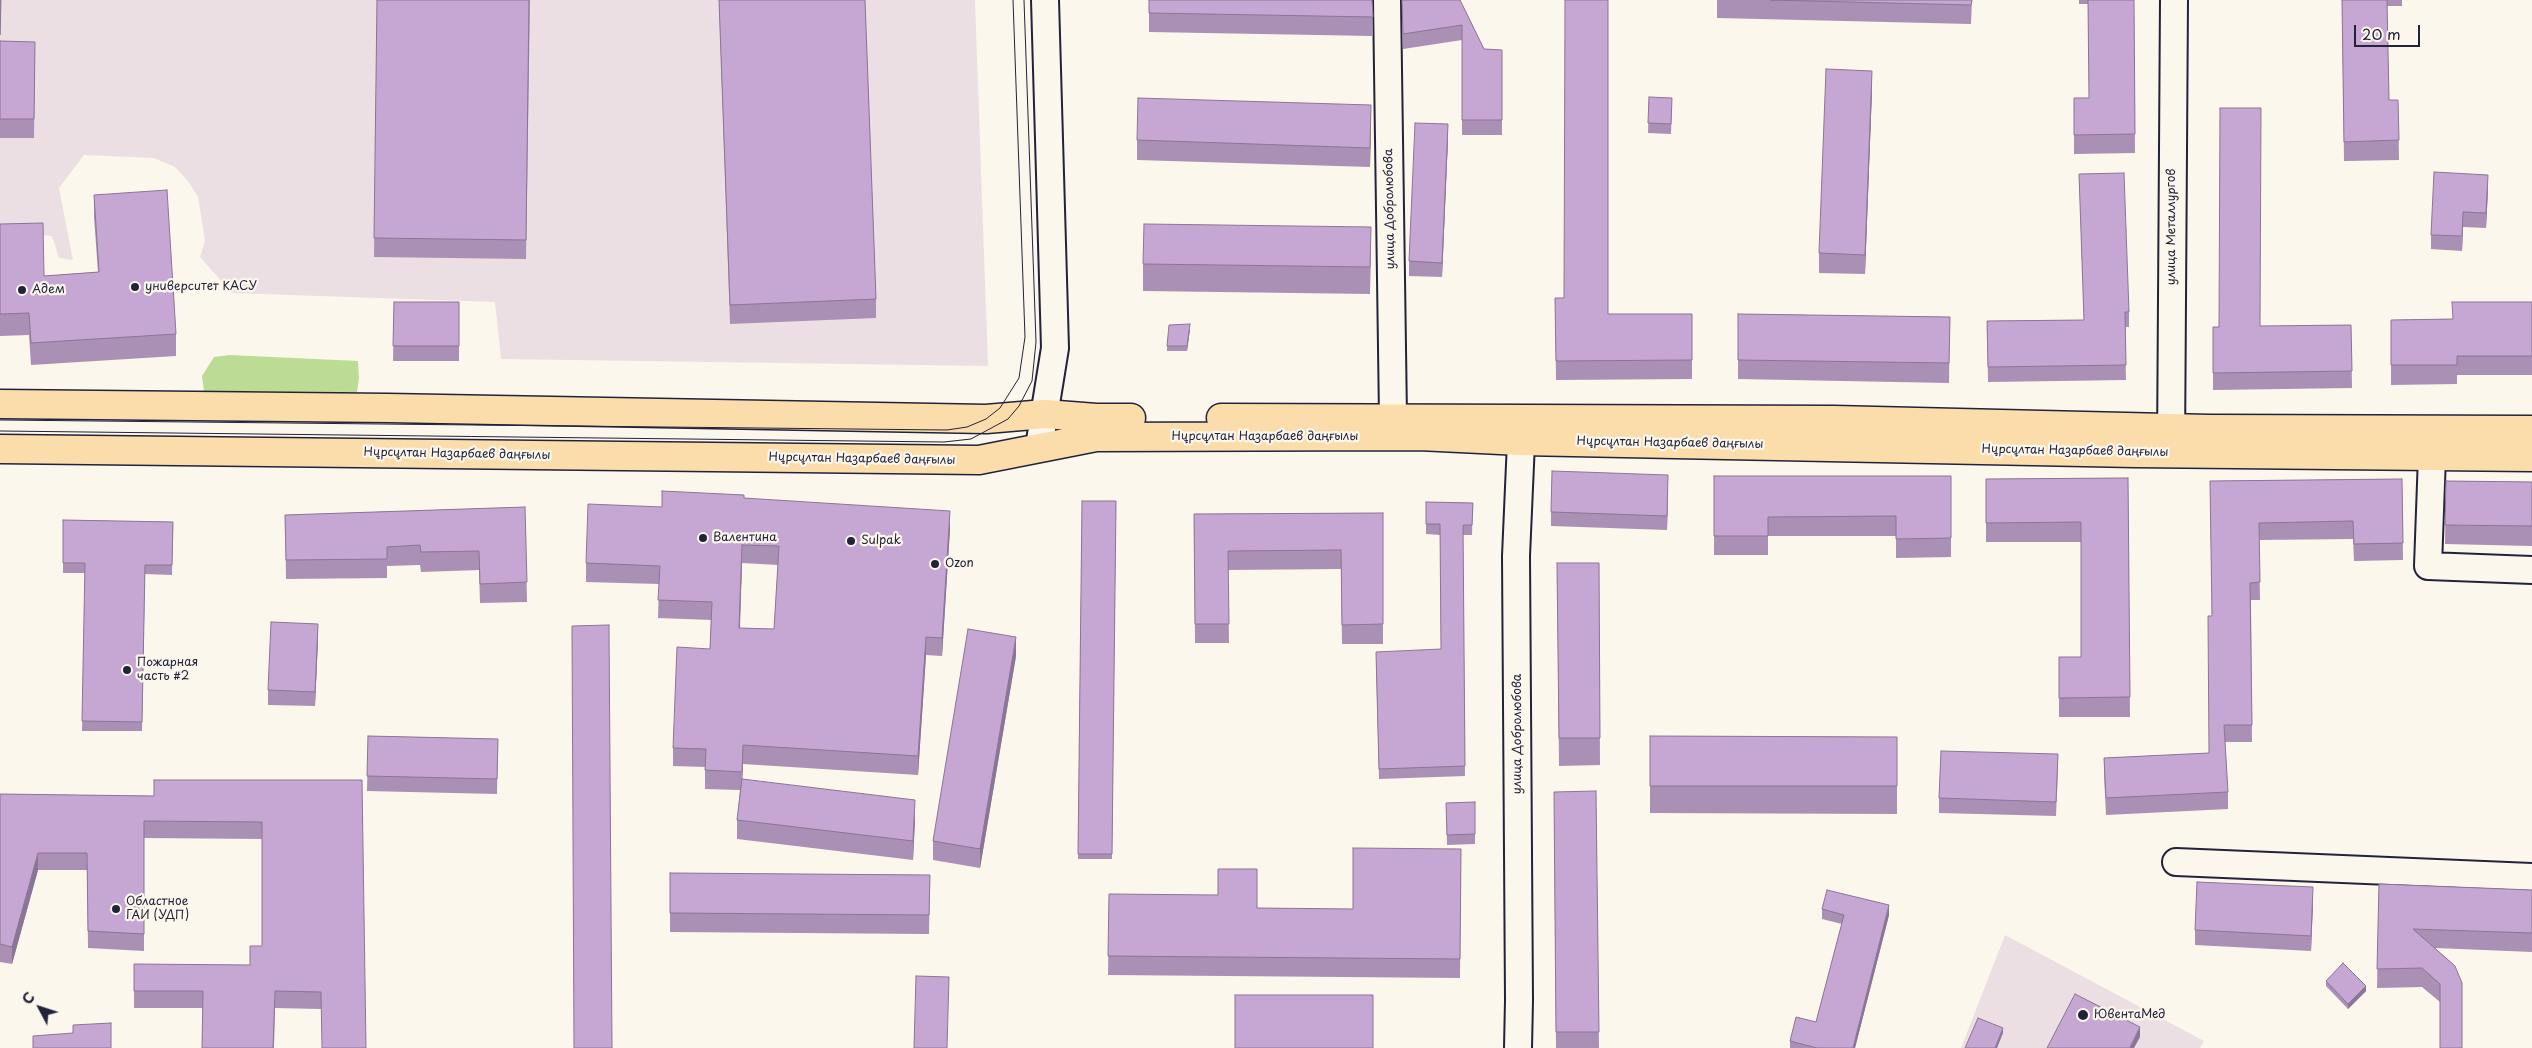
<!DOCTYPE html>
<html>
<head>
<meta charset="utf-8">
<style>
  body { margin:0 }
  #map { position:relative; width:2532px; height:1048px; overflow:hidden; background:#fbf7ec; font-family:"Playpen Sans",sans-serif }
  canvas { display:block }
  .north { position:absolute; left:15px; top:983px; width:50px; height:50px; -webkit-text-stroke:4px #fbf7ec; paint-order:stroke; rotate:310deg; font-size:14px; font-weight:700; line-height:20px; text-align:center; color:#22223b }
  .north::after { content:''; display:block; margin:auto; width:18px; height:22px; background:#22223b; clip-path:polygon(50% 0,100% 100%,50% 72%,0 100%) }
  .scale { position:absolute; left:2354px; top:25px; width:66px; height:22px; box-sizing:border-box; border:2px solid #22223b; border-top:0; padding-left:6px; font-size:15px; line-height:18px; white-space:nowrap; color:#22223b; -webkit-text-stroke:4px #fbf7ec; paint-order:stroke }
</style>
</head>
<body>
<div id="map">
<canvas width="2532" height="1048"></canvas>
<div class="north">С</div>
<div class="scale">20 m</div>
</div>
<script>
const ctx = document.querySelector('canvas').getContext('2d');
ctx.lineJoin = 'round';
function fillPath(path, color) {
  ctx.fillStyle = color;
  ctx.fill(path, 'evenodd');
}
function poly(rows) {
  const path = new Path2D();
  for (const r of rows) {
    path.moveTo(r[0], r[1]);
    for (let i = 2; i < r.length; i += 2) path.lineTo(r[i], r[i + 1]);
  }
  return path;
}
function trace(path, color, width, dash) {
  ctx.strokeStyle = color;
  ctx.lineWidth = width;
  ctx.lineCap = dash ? 'butt' : 'round';
  ctx.setLineDash(dash || []);
  ctx.stroke(path);
}
function drawText(font, color, halo, rows, align = 'center') {
  ctx.font = font + ' "Playpen Sans",sans-serif';
  ctx.lineWidth = 4.5;
  ctx.setLineDash([]);
  ctx.textBaseline = 'middle';
  ctx.strokeStyle = halo;
  ctx.fillStyle = color;
  for (const [text, x, y, turn = 0] of rows) {
    ctx.save();
    ctx.translate(x, y);
    ctx.rotate((+turn || 0) * Math.PI / 180);
    ctx.textAlign = isNaN(turn) ? turn : align;
    if (halo) ctx.strokeText(text, 0, 0);
    ctx.fillText(text, 0, 0);
    ctx.restore();
  }
}
fillPath(poly([
  [0,0,975,0,988,366,501,359,495,302,232,293,200,257,205,241,198,197,188,181,175,167,154,158,84,155,59,188,73,260,59,258,52,236,27,234,0,235],
  [2005,935,2204,1041,2200,1048,1961,1048]
]), '#ebdfe4');
fillPath(poly([
  [229,355,358,361,359,378,357,392,204,391,202,376,214,357]
]), '#bcdb94');
const minor = poly([
  [1387,0,1393,417],
  [1039,447,1055,348,1045,0],
  [2171,449,2174,0],
  [2432,456,2428,566,2532,570],
  [2176,862,2532,877],
  [1518,1048,1519,1000,1516,556,1522,419]
]);
const major = poly([
  [0,404,388,408,986,419,1045,414,1096,418,1131,418],
  [1221,418,1834,420,2209,429,2532,430],
  [0,449,979,460,1096,437,1419,436,1521,441,2135,453,2532,457]
]);
trace(minor, '#22223b', 30);
trace(major, '#22223b', 31);
trace(minor, '#fbf7ec', 26);
trace(major, '#faddab', 28);
trace(poly([
  [0,420,947,430,967,427,986,419,1000,408,1019,378,1025,337,1013,0],
  [0,431,944,442,971,439,1008,419,1019,406,1032,381,1036,342,1024,0]
]), '#22223b', 1);
fillPath(poly([
  [0,0,0,41,35,61,34,138,0,138],
  [377,0,530,0,526,259,374,257],
  [719,0,865,0,876,299,876,318,730,324],
  [1149,0,1372,0,1373,36,1149,32],
  [1402,0,1460,0,1484,49,1502,50,1502,135,1462,135,1462,40,1403,49],
  [1717,0,1972,0,1971,24,1717,18],
  [2079,0,2134,0,2135,153,2074,154,2074,98,2089,98,2088,4,2079,4],
  [2342,0,2402,0,2402,6,2387,6,2389,100,2398,100,2399,160,2344,161],
  [1872,90,1865,274,1819,273,1819,253],
  [1649,97,1672,108,1671,134,1648,133],
  [1371,125,1370,167,1137,160,1137,140],
  [1448,139,1442,277,1409,276,1409,261],
  [2079,174,2129,312,2129,327,2125,327,2126,380,1988,382,1987,321,2084,320],
  [2488,189,2486,228,2463,227,2462,251,2431,249,2431,235],
  [94,195,176,334,176,356,31,365,29,335,0,336,0,224,44,276,98,272,94,217],
  [1371,254,1370,294,1143,291,1143,264],
  [1555,298,1608,314,1692,314,1692,379,1556,380],
  [394,302,459,302,459,361,393,361],
  [2532,302,2532,375,2457,375,2457,384,2391,385,2391,320,2453,319],
  [1738,314,1950,317,1949,383,1738,379],
  [2351,325,2352,388,2213,390,2213,327],
  [1190,329,1187,351,1167,351,1167,346],
  [1714,476,1951,476,1951,557,1896,558,1896,536,1768,536,1768,555,1714,555],
  [2128,478,2130,717,2059,717,2059,657,2081,657,2081,542,1986,542,1986,479],
  [2402,479,2403,560,2354,561,2353,539,2259,540,2260,600,2251,600,2252,742,2225,742,2228,792,2228,809,2106,815,2104,775,2104,758,2209,753,2212,616,2210,481],
  [2446,481,2532,482,2532,546,2445,544],
  [1668,490,1667,530,1551,526,1551,512],
  [744,498,950,529,942,656,926,655,918,775,743,764,742,779,915,819,913,860,737,839,737,820,740,790,705,789,705,767,673,766,673,748,710,649,711,620,658,618,659,584,586,582,586,563,662,507],
  [742,563,778,565,774,629,740,628],
  [1082,501,1116,501,1112,859,1078,859],
  [1426,502,1473,503,1472,535,1463,535,1465,776,1379,779,1376,662,1441,649,1440,535,1426,534],
  [525,507,527,602,480,603,479,570,421,572,420,565,387,566,387,578,286,579,285,515],
  [1383,513,1383,644,1342,644,1341,569,1228,570,1229,643,1195,643,1194,514],
  [63,520,173,522,172,575,145,574,142,731,82,731,85,573,63,573],
  [1557,563,1599,563,1600,765,1559,766],
  [318,639,315,706,268,705,268,690],
  [1016,656,980,868,933,860,933,841],
  [368,736,498,739,497,794,367,791],
  [1650,736,1897,737,1897,814,1650,813],
  [2058,769,2056,816,1939,813,1939,798],
  [362,780,321,1009,275,1008,274,1048,202,1048,203,1008,134,1008,134,964,250,965,262,946,262,839,144,838,144,951,88,948,87,870,38,870,12,964,0,962,0,794,154,796],
  [1596,791,1599,1048,1556,1048,1554,819],
  [1475,802,1475,844,1447,845,1446,803],
  [1461,849,1460,978,1108,975,1109,894,1257,908,1353,909],
  [670,873,930,875,929,934,670,932],
  [2379,884,2532,890,2532,952,2435,948,2455,966,2440,1002,2422,987,2377,988],
  [2313,902,2311,951,2195,945,2195,930],
  [1822,909,1889,915,1855,1048,1790,1048,1790,1041,1816,1022,1842,924,1822,919],
  [2326,981,2366,991,2348,1009,2326,986]
]), '#aa90b5');
fillPath(poly([
  [1872,71,1872,90,1865,274,1865,255],
  [1371,105,1371,125,1370,167,1370,148],
  [1448,124,1448,139,1442,277,1442,263],
  [2488,175,2488,189,2486,228,2486,213],
  [2463,212,2463,227,2462,251,2462,236],
  [1190,324,1190,329,1187,351,1187,346],
  [1668,475,1668,490,1667,530,1667,516],
  [950,511,950,529,942,656,942,638],
  [742,545,742,563,739,646,739,628],
  [318,624,318,639,315,706,315,692],
  [926,637,926,655,918,775,918,756],
  [1016,637,1016,656,980,868,980,849],
  [743,745,743,764,742,790,742,772],
  [915,800,915,819,913,860,913,841],
  [38,853,38,870,12,964,12,947],
  [2313,887,2313,902,2311,951,2311,936],
  [1889,905,1889,915,1855,1048,1853,1048],
  [2366,986,2366,991,2348,1009,2348,1004],
  [2140,1027,2140,1037,2134,1048,2130,1048],
  [2003,1028,2003,1033,1997,1048,1995,1048]
]), '#8b7594');
const building = poly([
  [0,0,1,0,0,35,0,0],
  [377,0,529,0,526,240,374,238,377,0],
  [719,0,865,0,876,299,730,305,719,0],
  [1149,0,1372,0,1373,17,1149,13,1149,0],
  [1402,0,1460,0,1484,49,1502,50,1502,120,1462,120,1462,25,1403,34,1402,0],
  [1565,0,1608,0,1608,314,1692,314,1692,360,1556,361,1555,298,1564,298,1565,0],
  [1771,0,1972,0,1971,5,1771,0],
  [2088,0,2134,0,2135,134,2074,135,2074,98,2089,98,2088,0],
  [2342,0,2387,0,2389,100,2398,100,2399,140,2344,142,2342,0],
  [0,41,35,42,34,119,0,119,0,41],
  [1826,69,1872,71,1865,255,1819,253,1826,69],
  [1649,97,1672,98,1671,124,1648,123,1649,97],
  [1138,98,1371,105,1370,148,1137,140,1138,98],
  [2220,108,2261,108,2260,326,2351,325,2352,371,2213,373,2213,327,2219,327,2220,108],
  [1415,123,1448,124,1442,263,1409,261,1415,123],
  [2434,172,2488,175,2486,213,2463,212,2462,236,2431,235,2434,172],
  [2124,173,2129,312,2125,312,2126,365,1988,367,1987,321,2084,320,2079,174,2124,173],
  [167,190,176,334,31,343,29,313,0,314,0,224,43,223,44,276,99,272,94,195,167,190],
  [1144,224,1371,227,1370,267,1143,264,1144,224],
  [394,302,459,302,459,346,393,346,394,302],
  [2452,302,2532,302,2532,356,2457,356,2457,365,2391,365,2391,320,2453,319,2452,302],
  [1738,314,1950,317,1949,363,1738,360,1738,314],
  [1190,324,1187,346,1167,346,1169,325,1190,324],
  [1552,471,1668,475,1667,516,1551,512,1552,471],
  [1714,476,1951,476,1951,538,1896,539,1896,516,1768,517,1768,536,1714,536,1714,476],
  [2128,478,2130,697,2059,698,2059,657,2081,657,2081,522,1986,523,1986,479,2128,478],
  [2402,479,2403,543,2354,544,2353,521,2259,523,2260,582,2250,583,2252,725,2224,725,2228,792,2106,798,2104,758,2209,753,2208,616,2212,616,2210,481,2402,479],
  [2446,481,2532,482,2532,526,2445,525,2446,481],
  [662,491,744,495,744,498,950,511,942,638,926,637,918,756,743,745,742,772,705,770,706,749,673,748,677,647,710,649,712,602,658,600,660,566,586,563,588,504,662,507,662,491],
  [742,545,779,546,774,629,739,628,742,545],
  [1082,501,1116,501,1112,854,1078,854,1082,501],
  [1426,502,1473,503,1472,525,1463,525,1465,766,1379,769,1376,652,1441,649,1440,524,1426,524,1426,502],
  [525,507,527,582,480,584,479,551,421,552,420,545,387,547,387,559,286,560,285,515,525,507],
  [1383,513,1383,624,1342,625,1341,550,1228,551,1229,624,1195,624,1194,514,1383,513],
  [63,520,173,522,172,565,145,565,142,722,82,721,85,563,63,563,63,520],
  [1557,563,1599,563,1600,738,1559,738,1557,563],
  [271,622,318,624,315,692,268,690,271,622],
  [609,625,612,1048,574,1048,572,626,609,625],
  [968,629,1016,637,980,849,933,841,968,629],
  [368,736,498,739,497,779,367,776,368,736],
  [1650,736,1897,737,1897,786,1650,786,1650,736],
  [1941,751,2058,754,2056,802,1939,798,1941,751],
  [742,779,915,800,913,841,737,820,742,779],
  [154,780,362,780,366,1048,322,1048,321,992,275,991,273,1048,202,1048,203,991,134,991,134,964,250,965,250,946,262,946,262,822,144,821,144,934,88,931,87,853,38,853,12,947,0,944,0,794,154,796,154,780],
  [1596,791,1599,1032,1556,1032,1554,792,1596,791],
  [1475,802,1475,834,1447,835,1446,803,1475,802],
  [1353,848,1461,849,1460,959,1108,956,1109,894,1218,895,1218,869,1257,869,1257,908,1353,909,1353,848],
  [670,873,930,875,929,915,670,913,670,873],
  [2197,882,2313,887,2311,936,2195,930,2197,882],
  [2379,884,2532,890,2532,933,2413,929,2455,966,2462,983,2462,1048,2440,1048,2440,984,2422,968,2377,969,2379,884],
  [1827,890,1889,905,1853,1048,1817,1048,1790,1041,1796,1017,1816,1022,1844,915,1822,909,1827,890],
  [2343,963,2366,986,2348,1004,2326,981,2343,963],
  [916,976,949,977,947,1048,914,1048,916,976],
  [2075,994,2140,1027,2130,1047,2131,1048,2047,1048,2075,994],
  [1235,995,1373,995,1373,1048,1235,1048,1235,995],
  [1978,1018,2003,1028,1995,1048,1965,1048,1978,1018],
  [111,1023,111,1048,33,1048,33,1036,73,1033,73,1025,111,1023]
]);
fillPath(building, '#c6a7d3');
trace(building, '#8b7594', 1);
for (const [x, y, r, color] of [
  [135,287,5,"#22223b"],
  [22,290,5,"#22223b"],
  [703,538,5,"#22223b"],
  [851,541,5,"#22223b"],
  [935,564,5,"#22223b"],
  [127,670,5,"#22223b"],
  [116,909,5,"#22223b"],
  [2083,1015,6,"#22223b"]
]) {
  const dot = new Path2D();
  dot.arc(x, y, r, 0, 2 * Math.PI);
  ctx.fillStyle = color;
  ctx.fill(dot);
  trace(dot, '#fbf7ec', 2);
}
drawText('12px', '#22223b', '#fbf7ec', [
  ["улица Добролюбова",1390,209,-91],
  ["улица Металлургов",2172,227,-90],
  ["Нұрсұлтан Назарбаев даңғылы",1265,437],
  ["Нұрсұлтан Назарбаев даңғылы",1670,443,1],
  ["Нұрсұлтан Назарбаев даңғылы",2075,451,1],
  ["Нұрсұлтан Назарбаев даңғылы",457,454,1],
  ["Нұрсұлтан Назарбаев даңғылы",862,459,1],
  ["улица Добролюбова",1518,734,-90]
]);
drawText('12px', '#22223b', '#fbf7ec', [
  ["университет КАСУ",145,287],
  ["Адем",32,290],
  ["Валентина",713,538],
  ["Sulpak",861,541],
  ["Ozon",945,564],
  ["Пожарная",137,663],
  ["часть #2",137,677],
  ["Областное",126,902],
  ["ГАИ (УДП)",126,916],
  ["ЮвентаМед",2094,1015]
], 'left');
</script>
</body>
</html>
